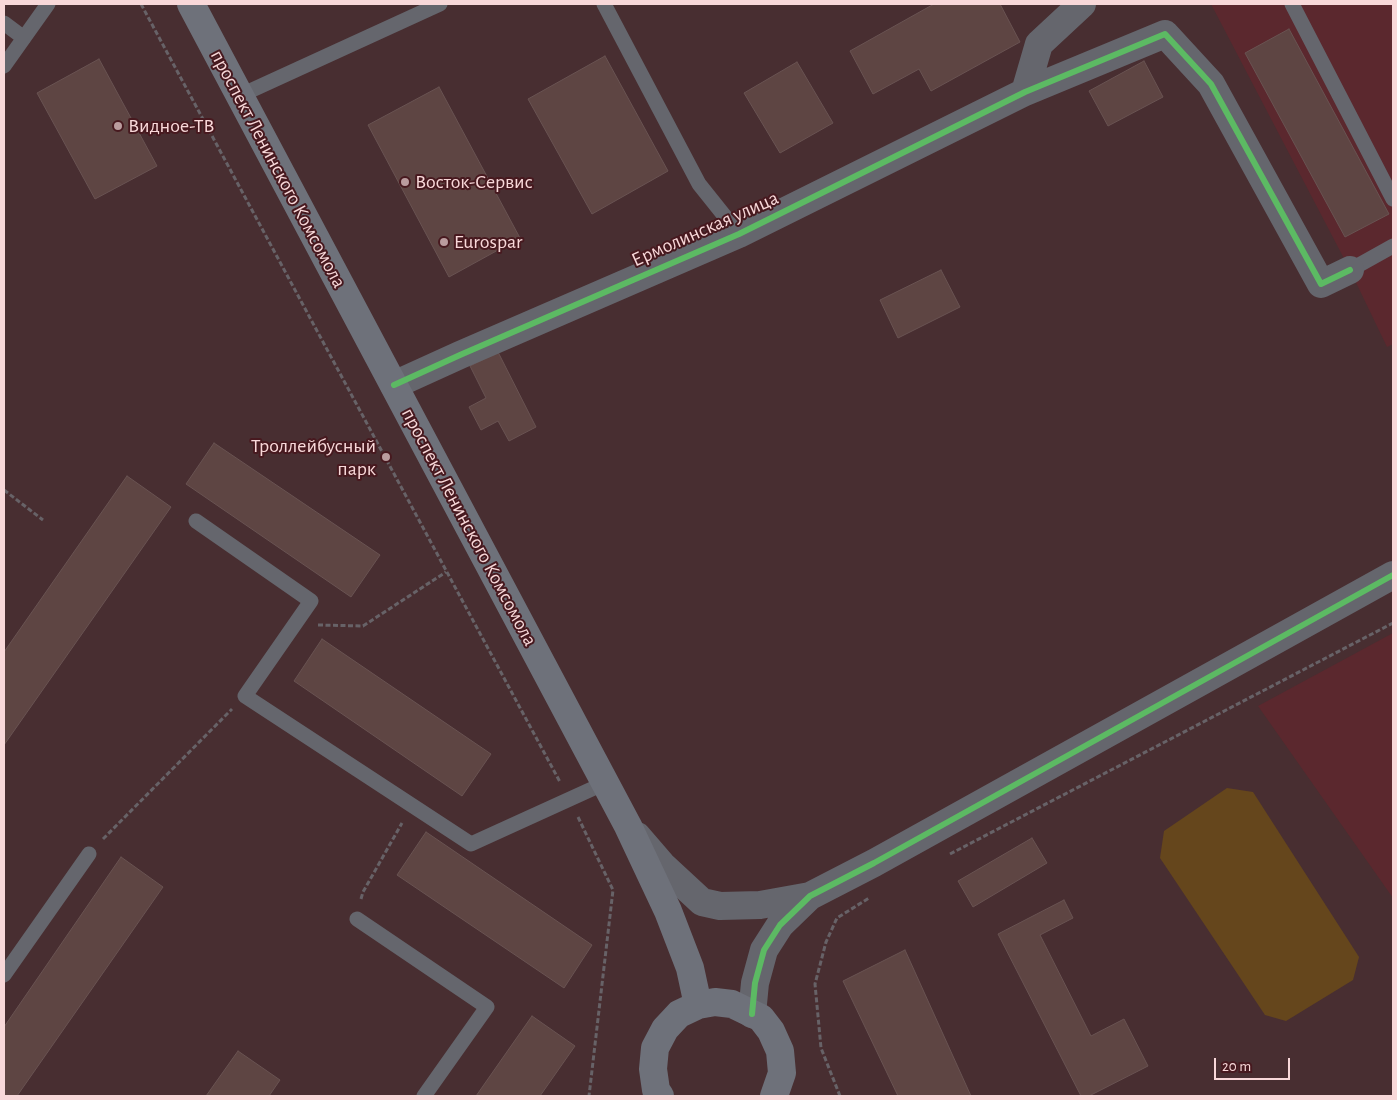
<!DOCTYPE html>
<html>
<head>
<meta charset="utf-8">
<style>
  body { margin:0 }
  #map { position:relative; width:1397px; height:1100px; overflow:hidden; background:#482e31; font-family:"Alegreya Sans",sans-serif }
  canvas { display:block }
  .frame { position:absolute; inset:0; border:5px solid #f8d8d9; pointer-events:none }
  .scale { position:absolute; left:1214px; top:1058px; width:76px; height:22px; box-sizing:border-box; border:2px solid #f8d8d9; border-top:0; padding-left:6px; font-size:15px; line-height:18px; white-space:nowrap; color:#f8d8d9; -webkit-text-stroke:4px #47191f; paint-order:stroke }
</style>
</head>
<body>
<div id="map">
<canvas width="1397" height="1100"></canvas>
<div class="frame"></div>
<div class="scale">20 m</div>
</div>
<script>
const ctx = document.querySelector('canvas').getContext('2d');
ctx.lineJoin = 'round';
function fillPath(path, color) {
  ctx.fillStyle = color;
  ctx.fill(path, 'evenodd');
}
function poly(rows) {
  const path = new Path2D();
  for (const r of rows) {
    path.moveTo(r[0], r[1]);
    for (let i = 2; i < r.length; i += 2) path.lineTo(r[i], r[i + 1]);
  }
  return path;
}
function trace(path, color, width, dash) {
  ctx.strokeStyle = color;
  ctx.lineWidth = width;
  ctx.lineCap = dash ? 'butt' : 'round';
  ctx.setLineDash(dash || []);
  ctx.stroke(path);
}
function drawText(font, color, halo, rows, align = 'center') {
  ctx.font = font + ' "Alegreya Sans",sans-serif';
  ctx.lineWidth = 4;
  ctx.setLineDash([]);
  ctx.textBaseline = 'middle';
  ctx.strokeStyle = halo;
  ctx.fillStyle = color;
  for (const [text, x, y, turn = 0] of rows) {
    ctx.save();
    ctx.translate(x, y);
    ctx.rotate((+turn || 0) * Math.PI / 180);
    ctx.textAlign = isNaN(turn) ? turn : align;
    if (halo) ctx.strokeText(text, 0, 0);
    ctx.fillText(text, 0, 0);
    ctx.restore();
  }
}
fillPath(poly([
  [1211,4,1393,4,1393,344,1387,347,1350,270],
  [1393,633,1393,898,1258,706]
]), '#5b282e');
fillPath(poly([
  [1227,788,1253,792,1359,957,1353,980,1286,1021,1265,1015,1160,858,1164,831]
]), '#65461c');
const building = poly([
  [934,4,1000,4,1020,42,931,91,919,69,873,94,850,51,934,4],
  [1289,29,1389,214,1345,237,1245,53,1289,29],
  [605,56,668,171,592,214,528,99,605,56],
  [99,59,157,166,95,199,37,93,99,59],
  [1144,61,1163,97,1108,126,1089,91,1144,61],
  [797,62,833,123,780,153,744,93,797,62],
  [439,87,520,238,449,277,368,125,439,87],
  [941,270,960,307,898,338,880,300,941,270],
  [498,352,536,427,509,441,498,421,481,430,469,407,486,398,470,366,498,352],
  [214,443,380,555,351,597,186,484,214,443],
  [127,476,171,507,4,745,4,652,127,476],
  [322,639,491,754,462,796,294,681,322,639],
  [426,832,592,945,564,988,397,875,426,832],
  [1032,838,1047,863,973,907,958,881,1032,838],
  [121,857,163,887,17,1096,4,1096,4,1027,121,857],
  [1064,900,1073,918,1040,935,1091,1036,1124,1019,1148,1066,1089,1096,1081,1096,998,934,1064,900],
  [905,950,971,1096,898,1096,843,981,905,950],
  [532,1016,575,1046,540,1096,476,1096,532,1016],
  [238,1051,280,1080,269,1096,206,1096,238,1051]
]);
fillPath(building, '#5e4543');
trace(building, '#695352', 1);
trace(poly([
  [141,4,560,782],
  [4,490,43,520],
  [318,625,363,626,446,572],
  [578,817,613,890,589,1096],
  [103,839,232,709],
  [950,854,1393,623],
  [361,899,363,892,402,823],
  [840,1096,821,1048,815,984,826,942,837,918,869,898]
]), '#676267', 3, [5, 2.5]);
trace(poly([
  [604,4,699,184,739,234],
  [1292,4,1393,199],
  [4,23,24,38],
  [4,66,48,4],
  [239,96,440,4],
  [1350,270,1393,246],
  [196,521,311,601,245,696,471,844,605,783],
  [357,919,487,1007,424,1096],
  [4,975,89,854]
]), '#65666d', 15);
trace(poly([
  [1025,92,1039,44,1082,4],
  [394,385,460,355,739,234,1025,92,1165,34,1211,84,1321,284,1350,270]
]), '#65666d', 28);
trace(poly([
  [637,836,662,865,702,902,720,906,760,905,810,896],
  [752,1014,755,983,764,950,780,925,810,896,874,863,1393,575]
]), '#65666d', 28);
trace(poly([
  [191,4,628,826,668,911,690,968,698,1005],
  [660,1096,656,1090,653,1069,655,1048,665,1029,679,1014,698,1005,715,1002,732,1004,761,1018,771,1031,780,1051,782,1073,774,1096]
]), '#6e717a', 28);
trace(poly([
  [394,385,460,355,739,234,1025,92,1165,34,1211,84,1321,284,1350,270],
  [752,1014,755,983,764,950,780,925,810,896,874,863,1393,575]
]), '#5cba63', 6);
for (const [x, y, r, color] of [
  [118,126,5,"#ba9c9e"],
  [405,182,5,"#ba9c9e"],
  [444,242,5,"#ba9c9e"],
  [386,457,5,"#ba9c9e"]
]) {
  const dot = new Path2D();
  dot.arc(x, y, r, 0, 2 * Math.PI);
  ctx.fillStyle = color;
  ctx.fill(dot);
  trace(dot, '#47191f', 2);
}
drawText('20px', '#f8d8d9', '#47191f', [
  ["Видное-ТВ",128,126],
  ["Восток-Сервис",415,182],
  ["Eurospar",454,242],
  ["Троллейбусный",376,446,"right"],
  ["парк",376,469,"right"]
], 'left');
drawText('20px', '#f8d8d9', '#47191f', [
  ["проспект Ленинского Комсомола",278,169,62],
  ["Ермолинская улица",705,229,-24],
  ["проспект Ленинского Комсомола",469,527,62]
]);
</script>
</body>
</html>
